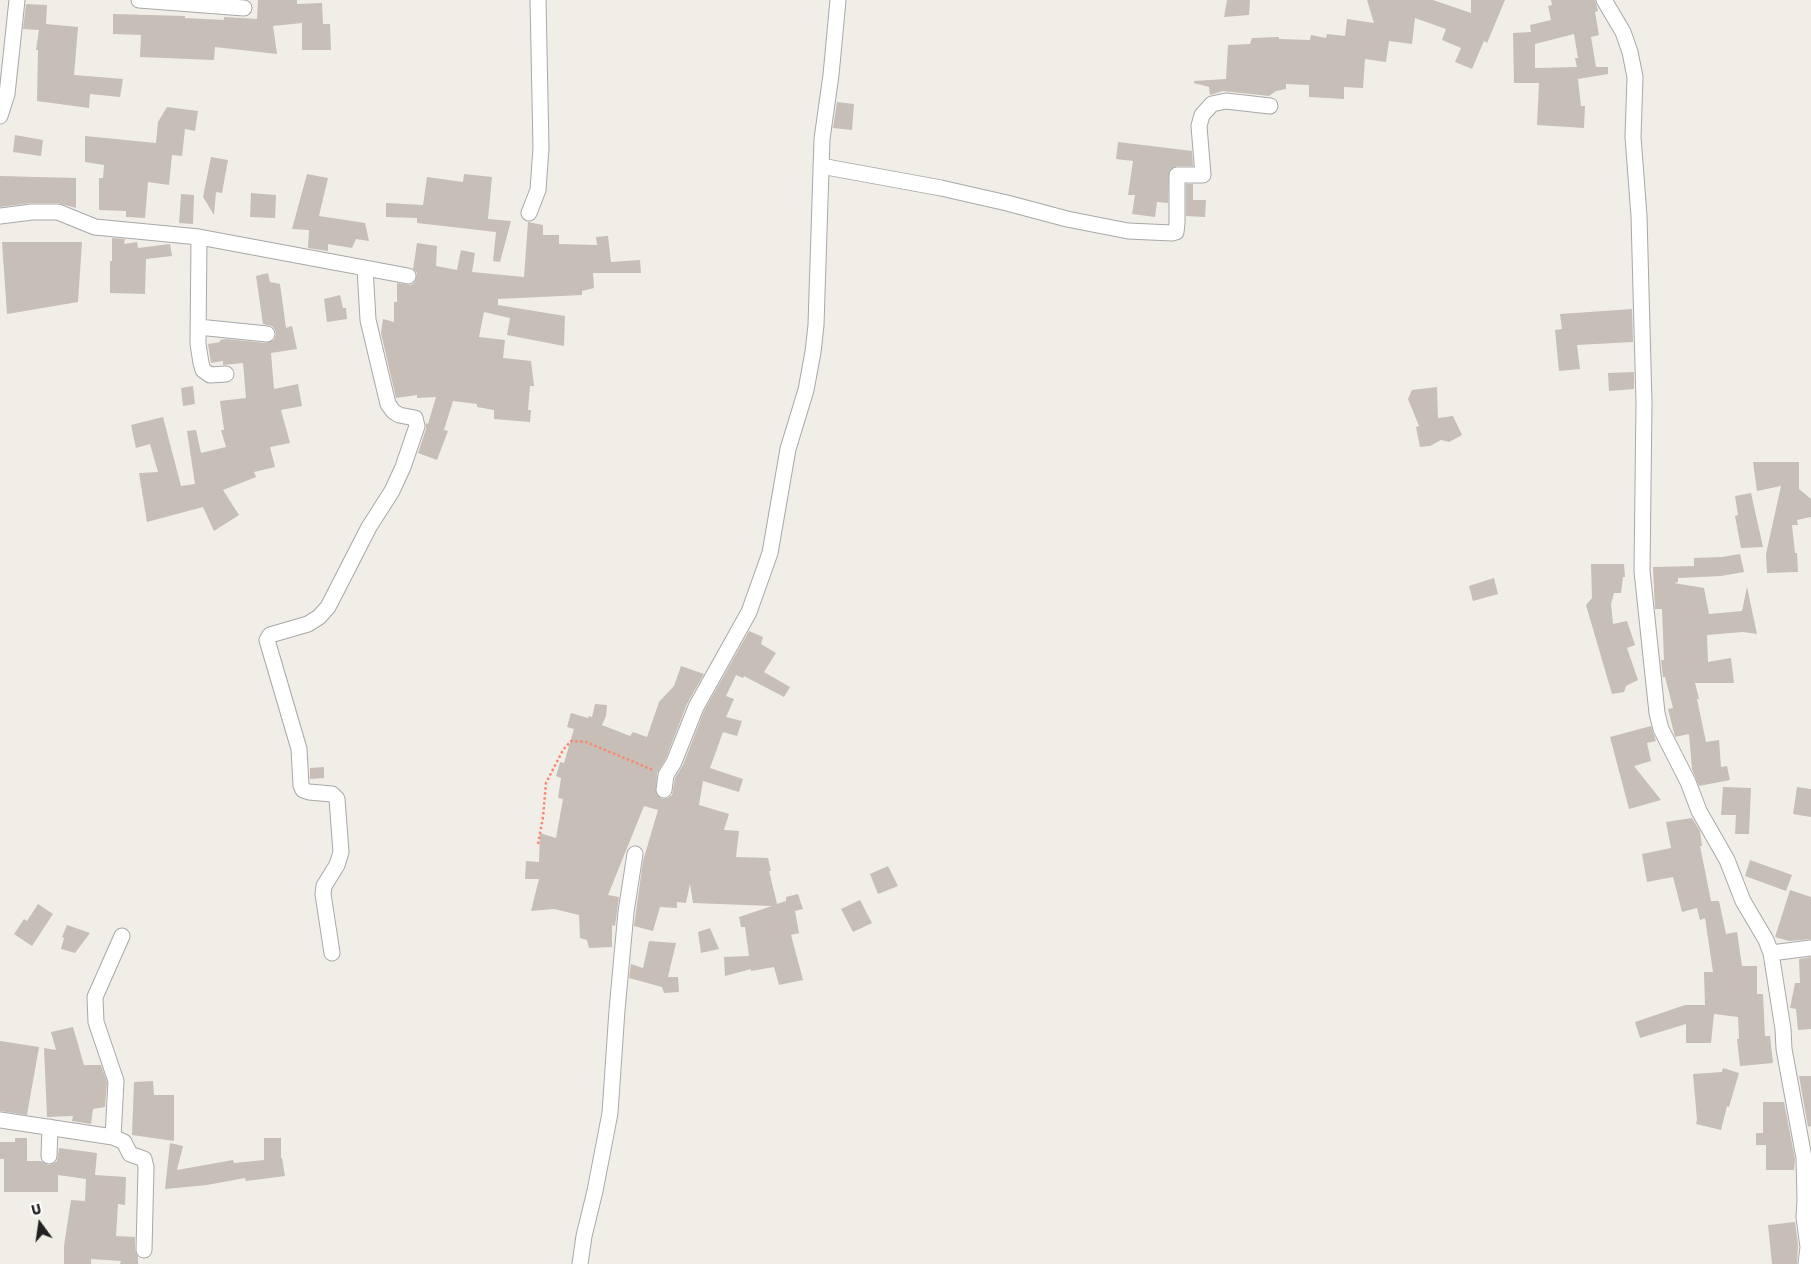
<!DOCTYPE html>
<html>
<head>
<meta charset="utf-8">
<style>
  body { margin:0 }
  #map { position:relative; width:1811px; height:1264px; overflow:hidden; background:#f1eee8; font-family:Jost,sans-serif }
  canvas { display:block }
  .north { position:absolute; left:15px; top:1199px; width:50px; height:50px; -webkit-text-stroke:4px #fff; paint-order:stroke; rotate:346deg; font-size:14px; font-weight:700; line-height:20px; text-align:center; color:#212121 }
  .north::after { content:''; display:block; margin:auto; width:18px; height:22px; background:#212121; clip-path:polygon(50% 0,100% 100%,50% 72%,0 100%) }
</style>
</head>
<body>
<div id="map">
<canvas width="1811" height="1264"></canvas>
<div class="north">U</div>
</div>
<script>
const ctx = document.querySelector('canvas').getContext('2d');
ctx.lineJoin = 'round';
function fillPath(path, color) {
  ctx.fillStyle = color;
  ctx.fill(path, 'evenodd');
}
function poly(rows) {
  const path = new Path2D();
  for (const r of rows) {
    path.moveTo(r[0], r[1]);
    for (let i = 2; i < r.length; i += 2) path.lineTo(r[i], r[i + 1]);
  }
  return path;
}
function trace(path, color, width, dash) {
  ctx.strokeStyle = color;
  ctx.lineWidth = width;
  ctx.lineCap = dash ? 'butt' : 'round';
  ctx.setLineDash(dash || []);
  ctx.stroke(path);
}
fillPath(poly([
  [258,0,297,0,297,4,322,3,323,24,330,24,331,50,302,50,302,23,273,26,277,54,215,47,214,60,140,57,141,35,113,34,113,14,185,16,185,18,224,20,224,17,257,19],
  [1227,0,1250,0,1249,15,1224,17],
  [1367,0,1433,0,1471,13,1471,0,1505,0,1487,43,1484,41,1472,69,1455,62,1461,48,1442,40,1446,29,1415,18,1412,44,1389,41,1386,62,1365,59,1363,88,1344,87,1344,99,1309,97,1309,85,1286,84,1286,89,1276,91,1269,96,1223,91,1210,95,1209,87,1194,83,1194,81,1226,79,1228,45,1250,44,1252,38,1279,37,1279,39,1310,40,1311,35,1326,38,1327,34,1345,36,1347,19,1374,23],
  [1551,0,1595,0,1597,7,1598,11,1595,12,1599,35,1591,37,1596,67,1608,67,1608,74,1578,79,1581,106,1585,106,1584,128,1537,125,1539,83,1514,83,1513,33,1531,32,1530,25,1551,20,1548,6,1552,5],
  [1574,34,1578,58,1575,58,1577,67,1535,68,1535,44],
  [26,4,47,5,46,24,78,27,74,75,123,79,120,97,90,94,89,108,37,101,38,50,36,50,39,30,23,29],
  [837,102,854,104,852,130,833,128],
  [167,107,198,111,195,131,185,129,182,156,172,155,169,185,148,182,145,218,126,217,126,211,99,210,99,178,103,178,104,165,85,162,85,136,156,143,158,122],
  [15,135,43,140,41,156,13,152],
  [1118,142,1192,151,1193,166,1177,166,1169,171,1168,203,1157,202,1155,217,1132,214,1135,195,1128,195,1133,161,1116,159],
  [211,157,228,160,222,193,216,192,214,215,203,197],
  [307,174,328,178,319,216,365,223,369,241,356,239,352,248,328,244,328,251,308,248,309,230,292,229],
  [464,174,492,177,488,219,511,221,500,262,493,261,496,232,417,223,417,218,386,217,386,203,423,205,427,177,463,182],
  [0,176,76,178,76,208,58,203,31,203,0,207],
  [1186,184,1193,184,1193,200,1206,200,1205,217,1186,216],
  [251,193,276,195,275,218,250,217],
  [181,194,194,195,193,224,179,223],
  [528,222,543,225,543,235,559,235,559,244,597,245,596,237,608,236,611,262,640,260,641,273,593,273,594,288,582,291,582,295,498,299,498,305,565,316,564,346,507,335,510,318,484,312,479,337,505,340,503,358,531,361,534,386,530,386,528,410,531,410,530,422,494,419,494,410,477,407,477,404,453,401,444,430,448,431,437,460,418,453,426,429,426,423,428,424,436,397,417,398,417,395,396,398,381,333,383,319,394,322,394,302,397,302,397,283,411,285,415,282,417,273,413,269,417,243,437,246,436,266,457,270,461,250,475,253,472,272,524,277],
  [112,238,125,239,124,244,137,242,138,248,170,244,172,256,146,259,145,294,110,293,110,261,112,261],
  [2,242,82,242,78,302,7,314],
  [268,273,270,282,280,284,286,328,292,326,297,349,271,353,274,389,298,384,302,406,281,410,290,443,270,447,275,467,254,472,256,477,223,490,239,515,214,531,203,507,147,522,139,473,158,472,150,444,136,448,131,425,163,417,181,486,195,484,187,431,196,430,201,453,226,447,221,430,224,430,220,401,246,398,243,363,223,365,223,361,211,363,208,344,220,342,220,340,226,339,266,343,274,340,276,334,275,330,272,326,263,324,256,276],
  [340,295,343,308,346,308,347,319,327,322,324,299],
  [1632,309,1633,342,1577,345,1580,369,1559,371,1555,330,1562,329,1560,314],
  [1634,372,1634,389,1609,391,1608,373],
  [193,386,195,404,183,406,181,388],
  [1437,387,1438,418,1453,416,1462,435,1449,442,1441,440,1430,446,1420,447,1416,427,1419,426,1408,399,1412,390],
  [1753,462,1799,462,1799,489,1811,499,1811,517,1797,520,1798,525,1792,525,1795,553,1797,553,1798,572,1767,573,1766,554,1781,486,1757,491],
  [1751,493,1763,547,1741,548,1735,516,1738,515,1735,496],
  [1740,554,1744,572,1721,576,1678,578,1678,582,1674,583,1704,588,1709,614,1742,611,1747,587,1757,634,1743,632,1707,635,1708,662,1731,658,1734,683,1695,683,1699,699,1697,699,1706,742,1719,740,1721,767,1727,766,1730,780,1699,786,1692,769,1689,734,1675,737,1668,709,1673,708,1665,677,1663,677,1661,660,1664,660,1662,609,1655,609,1653,567,1694,566,1694,558,1722,557],
  [1591,564,1624,564,1625,577,1623,577,1621,593,1614,593,1611,604,1613,624,1627,621,1635,645,1627,648,1638,680,1626,686,1624,692,1612,694,1586,605,1592,598],
  [1494,578,1498,594,1473,601,1469,586],
  [749,631,763,637,761,644,776,653,764,672,790,687,784,697,744,676,743,678,736,675,726,696,734,699,726,717,742,721,737,736,723,732,710,768,743,779,739,792,703,781,699,805,729,814,724,830,739,831,736,857,768,858,771,871,769,871,777,904,786,901,786,897,798,894,803,909,795,911,799,933,791,935,803,980,779,985,774,967,751,971,751,969,725,976,724,957,749,956,745,927,741,927,739,917,772,906,693,903,690,884,686,903,677,902,677,908,660,907,653,931,634,926,643,861,658,810,644,806,608,895,619,897,615,926,612,925,612,947,589,948,587,940,580,938,579,915,554,909,531,911,539,879,525,879,526,861,539,862,540,833,556,838,563,799,558,798,561,778,556,776,560,762,564,763,574,729,567,727,571,713,588,718,589,716,592,717,595,704,607,705,606,716,602,725,630,736,633,732,647,737,659,702,674,686,681,666,704,674,687,704,666,758,657,773,656,794,662,799,668,798,672,795,675,778,683,765,704,711],
  [1651,726,1656,741,1647,743,1651,761,1634,766,1661,800,1629,809,1610,737],
  [324,767,324,778,310,779,310,768],
  [1723,787,1751,788,1749,834,1735,834,1736,815,1721,815],
  [1797,787,1811,789,1811,817,1793,814],
  [1692,818,1700,831,1702,846,1700,846,1711,901,1719,901,1726,934,1737,932,1742,966,1757,966,1757,994,1763,994,1765,1036,1770,1036,1773,1063,1740,1066,1737,1039,1739,1039,1738,1017,1714,1014,1711,1043,1686,1043,1686,1024,1640,1038,1635,1022,1685,1005,1705,1005,1704,972,1713,972,1705,918,1700,920,1697,908,1682,912,1673,877,1647,882,1642,854,1671,848,1666,822],
  [1750,860,1792,875,1786,891,1745,876],
  [888,866,898,886,878,894,870,874],
  [1790,890,1811,897,1811,939,1789,941,1775,937],
  [860,900,872,923,853,932,841,909],
  [38,904,53,914,32,946,14,934,24,919,27,921],
  [67,925,90,933,75,953,61,949,64,938,62,937],
  [710,928,719,949,701,953,698,932],
  [649,941,676,943,668,977,678,977,679,992,664,993,662,987,629,978,631,964,643,968],
  [1811,957,1811,1029,1798,1030,1796,1009,1790,1008,1795,983,1800,983,1799,959],
  [73,1027,84,1065,101,1065,107,1082,105,1107,93,1109,91,1124,72,1121,73,1116,47,1117,44,1048,56,1050,51,1032],
  [0,1041,39,1047,27,1115,0,1111],
  [1723,1068,1739,1073,1729,1107,1727,1106,1721,1130,1696,1124,1697,1120,1693,1074,1722,1072],
  [1799,1076,1811,1076,1811,1126,1808,1127],
  [153,1081,154,1095,174,1095,174,1141,132,1135,134,1082],
  [1763,1102,1784,1102,1795,1159,1794,1170,1766,1170,1766,1145,1756,1145,1756,1133,1763,1133],
  [15,1138,27,1138,27,1161,41,1161,48,1165,53,1164,57,1161,59,1148,97,1153,95,1175,126,1177,125,1205,118,1204,116,1236,135,1237,135,1250,138,1257,138,1264,120,1264,121,1261,91,1259,91,1264,64,1264,64,1246,71,1200,85,1201,86,1179,58,1175,58,1192,4,1192,4,1159,0,1159,0,1142,15,1142],
  [264,1138,281,1138,281,1158,282,1158,285,1176,246,1181,245,1178,207,1185,165,1189,170,1143,183,1146,177,1170,233,1160,234,1163,264,1160],
  [1795,1222,1798,1244,1797,1264,1772,1264,1768,1225]
]), '#c6beb7');
const minor = poly([
  [139,0,244,8],
  [1604,0,1623,32,1630,52,1635,77,1633,137,1639,216,1644,403,1642,571,1657,713,1661,729,1688,782,1699,811,1727,860,1743,901,1766,940,1771,953,1783,1029,1784,1049,1804,1158,1805,1200,1804,1217,1808,1247,1806,1264],
  [0,116,7,94,17,0],
  [821,166,941,188,1007,203,1067,219,1128,231,1172,233,1176,232,1177,223,1177,175,1203,175,1199,126,1202,115,1212,104,1226,101,1270,106],
  [529,213,538,190,541,148,538,0],
  [0,216,32,212,58,212,95,227,199,237,408,276],
  [199,237,198,344,201,363,203,370,210,375,226,374],
  [198,327,267,334],
  [664,790,666,775,674,762,696,707,749,612,770,553,788,449,806,390,813,352,816,325,822,139,831,75,838,0],
  [332,953,323,894,324,886,337,865,341,852,337,799,332,794,309,792,303,790,301,785,299,749,267,640,270,635,308,624,319,617,328,607,369,527,392,491,403,467,417,426,415,418,399,415,393,411,388,404,368,320,365,268],
  [1771,953,1811,948],
  [0,1120,113,1137,124,1142,130,1154,144,1159,146,1167,144,1250],
  [113,1137,116,1081,96,1022,95,997,122,936],
  [49,1156,50,1127],
  [580,1264,584,1236,595,1191,610,1113,617,1010,626,912,635,854]
]);
trace(minor, '#a8a8a8', 17);
trace(poly([
  [538,844,543,817,546,783,563,750,571,741,586,742,653,770]
]), '#f88872', 2.5, [2.5, 2.5]);
trace(minor, '#fff', 15);
</script>
</body>
</html>
